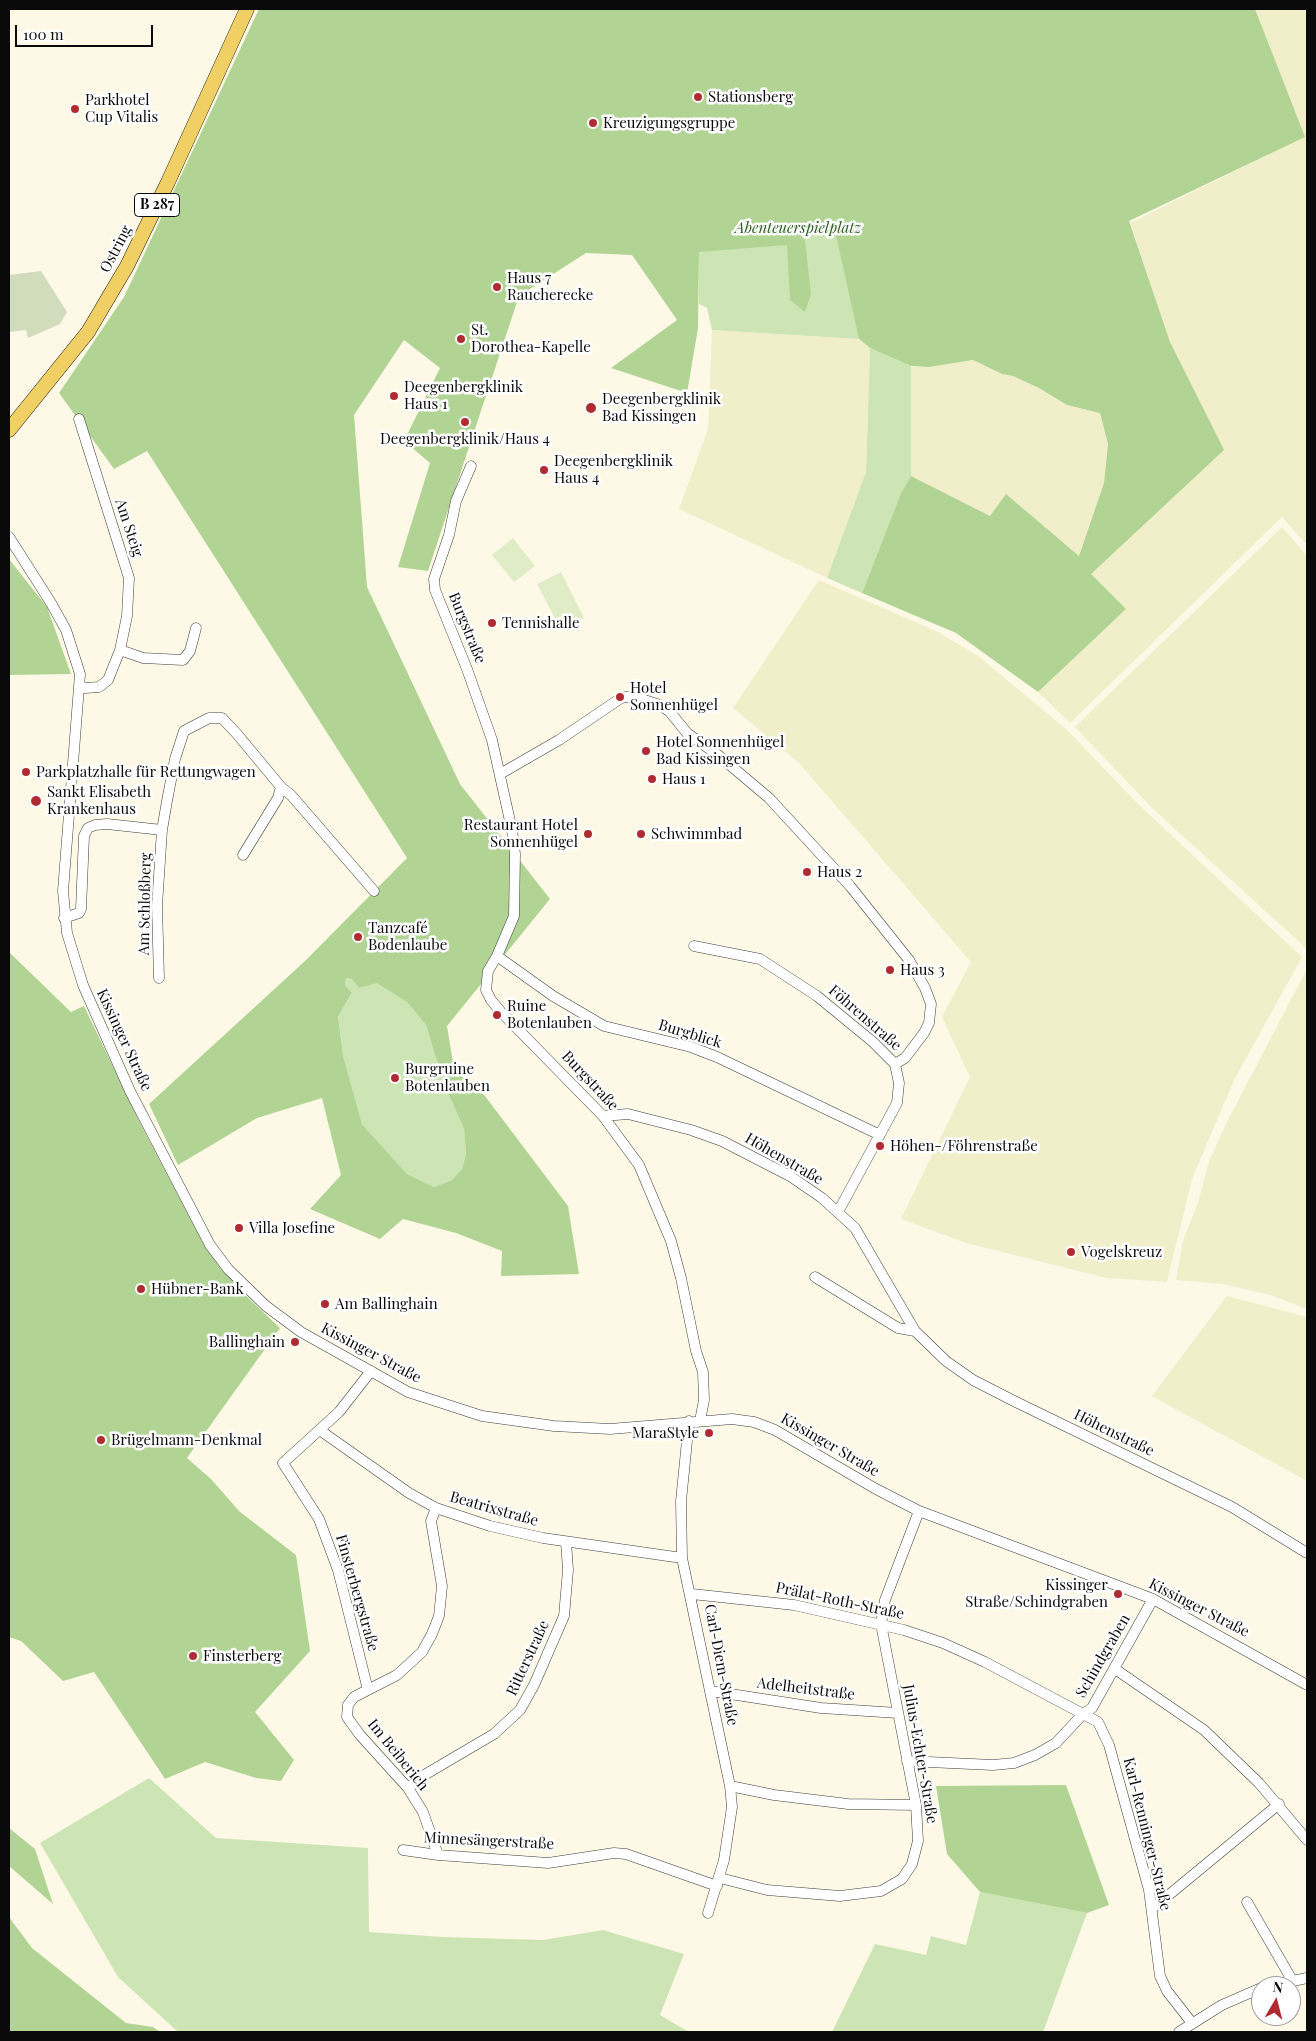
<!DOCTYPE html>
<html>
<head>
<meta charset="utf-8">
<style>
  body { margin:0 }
  #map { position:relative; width:1316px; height:2041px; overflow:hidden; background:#fef9e7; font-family:"Playfair Display",serif }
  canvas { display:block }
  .frame { position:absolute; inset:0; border:10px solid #090909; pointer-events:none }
  .north { position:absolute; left:1251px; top:1976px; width:50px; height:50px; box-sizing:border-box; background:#fff; border:1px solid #9d9d9d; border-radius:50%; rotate:8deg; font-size:14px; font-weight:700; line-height:20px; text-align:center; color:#090909 }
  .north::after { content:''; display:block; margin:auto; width:18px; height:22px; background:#b02b31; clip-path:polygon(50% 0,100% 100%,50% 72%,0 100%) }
  .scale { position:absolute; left:15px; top:25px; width:138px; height:22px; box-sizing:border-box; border:2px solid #090909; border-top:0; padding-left:6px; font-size:15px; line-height:18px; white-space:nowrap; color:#090909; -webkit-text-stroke:4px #fff; paint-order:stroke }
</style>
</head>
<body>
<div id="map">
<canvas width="1316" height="2041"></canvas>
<div class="frame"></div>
<div class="north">N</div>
<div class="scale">100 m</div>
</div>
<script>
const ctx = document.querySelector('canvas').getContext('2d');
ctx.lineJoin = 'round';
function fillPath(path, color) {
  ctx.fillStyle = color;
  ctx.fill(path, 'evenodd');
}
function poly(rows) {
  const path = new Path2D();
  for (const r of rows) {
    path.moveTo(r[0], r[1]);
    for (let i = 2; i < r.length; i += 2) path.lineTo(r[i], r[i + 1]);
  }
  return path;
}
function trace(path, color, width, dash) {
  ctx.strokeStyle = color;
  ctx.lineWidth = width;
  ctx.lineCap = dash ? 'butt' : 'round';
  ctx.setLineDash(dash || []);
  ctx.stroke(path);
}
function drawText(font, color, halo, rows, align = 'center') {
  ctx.font = font + ' "Playfair Display",serif';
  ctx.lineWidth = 5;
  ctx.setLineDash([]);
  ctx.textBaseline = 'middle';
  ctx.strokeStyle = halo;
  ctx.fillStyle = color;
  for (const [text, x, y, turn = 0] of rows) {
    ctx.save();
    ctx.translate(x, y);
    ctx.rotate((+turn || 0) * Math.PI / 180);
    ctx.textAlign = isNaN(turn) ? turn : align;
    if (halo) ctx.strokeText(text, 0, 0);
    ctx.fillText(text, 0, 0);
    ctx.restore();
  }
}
fillPath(poly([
  [1255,9,1307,9,1307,545,1282,517,1070,723,1038,692,1125,609,1090,574,1223,450,1169,340,1130,223,1304,137],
  [712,330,859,339,870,348,866,472,827,578,679,509,708,429],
  [973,360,1002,374,1013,376,1039,388,1067,405,1100,413,1108,444,1104,483,1079,556,1006,494,990,516,911,476,911,367,929,367],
  [1282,527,1307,556,1306,948,1153,809,1075,727],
  [819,580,938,632,978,656,1067,730,1139,805,1302,957,1234,1080,1192,1179,1167,1282,1106,1278,966,1243,901,1219,970,1077,942,1017,971,962,799,763,733,708],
  [1307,969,1307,1309,1270,1295,1223,1284,1176,1280,1183,1240,1198,1203,1209,1161,1228,1120],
  [1227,1296,1307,1317,1307,1481,1152,1396]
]), '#f1eeca');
fillPath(poly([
  [863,151,859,339,712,330,707,308,699,304,699,252],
  [870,348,911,366,911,476,901,493,862,593,827,578,866,472],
  [346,978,352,979,359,988,377,982,407,1002,426,1025,444,1084,464,1129,466,1154,462,1169,452,1180,434,1187,407,1174,362,1124,343,1055,338,1015,352,994,345,985],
  [149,1778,216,1838,368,1848,369,1932,443,1937,543,1940,603,1930,684,1954,660,2015,689,2032,178,2032,118,1977,40,1843],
  [980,1892,1087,1913,1043,2032,832,2032,875,1944,926,1955,931,1936,966,1945]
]), '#cde5b4');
fillPath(poly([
  [259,9,1255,9,1305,137,1129,221,1170,342,1224,450,1091,574,1126,609,1038,692,956,633,862,593,901,493,911,476,990,516,1006,494,1079,556,1104,483,1108,444,1100,413,1067,405,1039,388,1013,376,1002,374,973,360,929,367,911,366,870,348,859,339,836,235,804,232,811,294,805,312,790,300,787,245,699,252,698,328,687,393,611,368,677,320,632,255,586,253,519,296,428,571,398,567,430,463,404,441,440,368,404,340,354,415,367,587,460,784,550,899,447,1026,454,1069,485,1096,568,1206,579,1274,501,1276,502,1251,456,1233,403,1219,380,1239,310,1209,341,1175,322,1098,257,1118,178,1165,149,1104,305,961,407,858,147,451,114,469,59,393,124,297],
  [346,978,352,979,359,988,377,983,407,1002,426,1025,444,1084,464,1129,466,1154,462,1169,452,1180,434,1187,407,1174,362,1124,343,1055,338,1016,352,993,345,985],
  [9,559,47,607,71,674,9,675],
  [9,952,71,1012,84,1006,140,1123,205,1247,240,1290,280,1328,187,1458,211,1479,239,1511,296,1555,310,1651,255,1712,294,1760,281,1781,256,1778,205,1762,165,1779,94,1672,63,1681,21,1641,9,1637],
  [1066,1785,1109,1905,1087,1913,980,1892,947,1854,936,1786],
  [9,1828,35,1849,53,1904,9,1866],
  [9,1917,32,1948,126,2023,153,2027,160,2032,9,2032]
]), '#b1d494');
fillPath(poly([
  [41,271,67,312,60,324,28,338,26,330,9,332,9,275]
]), '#d1dcbc');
fillPath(poly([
  [513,538,535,566,514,582,492,555],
  [561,572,584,618,561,630,537,584]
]), '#dfecc5');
const minor = poly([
  [79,419,129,578,127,616,120,650,108,680,99,687,85,688,80,686],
  [471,466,456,501,449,535,434,579,435,590,467,669,492,740,512,830,515,854,514,916,497,956,488,971,486,990,491,1000,501,1012,603,1116,639,1165,671,1241,681,1278,696,1351,703,1372,704,1400,700,1421],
  [9,537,51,603,66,630,80,674,63,891,67,933,83,985,130,1091,210,1245,228,1269,266,1306,301,1332,408,1392,482,1416,554,1426,610,1429,732,1419,754,1422,775,1430,876,1489,919,1511,1153,1599,1307,1685],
  [120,650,143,658,183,660,190,651,196,628],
  [500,774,559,740,621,698,632,696,660,705,670,712,687,733,718,755,769,798,850,886,909,960,925,988,931,1004,929,1023,924,1033,905,1058,895,1064],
  [243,855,278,798,281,787],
  [64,918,79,913,81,909,84,836,88,828,95,825,107,824,162,830],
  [694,946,760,959,817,996,873,1042,895,1064,899,1083,897,1103,838,1212],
  [497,956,553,996,604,1026,691,1047,717,1057,880,1135],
  [159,978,157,906,162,830,167,801,175,759,184,731,209,718,222,718,237,734,281,787,291,795,374,891],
  [603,1116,628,1114,691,1130,722,1141,790,1176,822,1198,855,1228,915,1331,946,1361,973,1380,1014,1401,1232,1507,1307,1553],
  [815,1277,898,1328,915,1331],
  [689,1421,681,1501,682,1558,730,1786,732,1807,724,1860,708,1913],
  [321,1431,409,1493,436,1508,490,1526,543,1538,682,1558],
  [436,1508,431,1521,442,1586,439,1616,432,1634,422,1652,397,1675,354,1697,348,1705,347,1717,360,1735,408,1788,423,1812,438,1855],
  [692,1594,794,1605,904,1630,943,1643,985,1662,1098,1722,1109,1745,1149,1890,1160,1976,1167,1991,1192,2023],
  [1115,1669,1204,1730,1259,1783,1307,1840],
  [368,1690,338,1570,319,1519,283,1463,339,1412,371,1371],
  [711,1691,821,1708,898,1713],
  [907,1761,993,1765,1014,1763,1035,1755,1056,1743,1083,1714,1092,1708,1153,1599],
  [730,1786,774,1795,848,1804,916,1805],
  [408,1788,426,1774,494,1734,520,1710,534,1685,564,1616,568,1570,566,1542],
  [403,1850,438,1855,548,1863,614,1853,626,1854,717,1886],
  [720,1878,767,1890,840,1896,881,1891,902,1879,912,1864,918,1841,916,1805,881,1624,885,1600,919,1511],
  [1247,1902,1292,1980],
  [1153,1908,1279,1804],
  [1269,1986,1307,1978],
  [1179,2032,1222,2005,1261,1988]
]);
const major = poly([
  [9,430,88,332,127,266,168,182,247,9]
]);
trace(minor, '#3c3c3c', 11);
trace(major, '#1a1a1a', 15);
trace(minor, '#fff', 10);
trace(major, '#f0cf64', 14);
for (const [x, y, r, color] of [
  [698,97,5,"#b02b31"],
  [75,109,5,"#b02b31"],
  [593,123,5,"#b02b31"],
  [497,287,5,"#b02b31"],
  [461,339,5,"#b02b31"],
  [394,396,5,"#b02b31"],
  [591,408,6,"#b02b31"],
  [465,422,5,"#b02b31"],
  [544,470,5,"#b02b31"],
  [492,623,5,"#b02b31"],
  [620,697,5,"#b02b31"],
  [646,751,5,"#b02b31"],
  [26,772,5,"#b02b31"],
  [652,779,5,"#b02b31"],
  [36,801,6,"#b02b31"],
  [588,834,5,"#b02b31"],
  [641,834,5,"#b02b31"],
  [807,872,5,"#b02b31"],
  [358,937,5,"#b02b31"],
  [890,970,5,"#b02b31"],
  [497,1015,5,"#b02b31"],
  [395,1078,5,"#b02b31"],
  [880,1146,5,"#b02b31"],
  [239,1228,5,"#b02b31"],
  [1071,1252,5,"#b02b31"],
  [141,1289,5,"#b02b31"],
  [325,1304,5,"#b02b31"],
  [295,1342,5,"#b02b31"],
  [709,1433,5,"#b02b31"],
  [101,1440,5,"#b02b31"],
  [1118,1594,5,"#b02b31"],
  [193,1656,5,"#b02b31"]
]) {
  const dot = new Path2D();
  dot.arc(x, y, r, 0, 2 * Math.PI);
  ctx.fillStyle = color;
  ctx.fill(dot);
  trace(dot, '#fff', 2);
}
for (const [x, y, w] of [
  [157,205,45]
]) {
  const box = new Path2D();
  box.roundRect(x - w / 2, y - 11.5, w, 23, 4);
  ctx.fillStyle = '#fff';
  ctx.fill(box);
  trace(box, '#090909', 1);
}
drawText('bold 14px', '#090909', null, [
  ["B 287",157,205]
]);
drawText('15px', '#090909', '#fff', [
  ["Stationsberg",708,97],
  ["Parkhotel",85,100],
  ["Cup Vitalis",85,117],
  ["Kreuzigungsgruppe",603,123],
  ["Haus 7",507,278],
  ["Raucherecke",507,295],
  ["St.",471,330],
  ["Dorothea-Kapelle",471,347],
  ["Deegenbergklinik",404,387],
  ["Haus 1",404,404],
  ["Deegenbergklinik",602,399],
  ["Bad Kissingen",602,416],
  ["Deegenbergklinik/Haus 4",465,439,"center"],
  ["Deegenbergklinik",554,461],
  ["Haus 4",554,478],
  ["Tennishalle",502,623],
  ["Hotel",630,688],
  ["Sonnenhügel",630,705],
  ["Hotel Sonnenhügel",656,742],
  ["Bad Kissingen",656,759],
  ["Parkplatzhalle für Rettungwagen",36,772],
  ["Haus 1",662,779],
  ["Sankt Elisabeth",47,792],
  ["Krankenhaus",47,809],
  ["Restaurant Hotel",578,825,"right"],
  ["Sonnenhügel",578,842,"right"],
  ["Schwimmbad",651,834],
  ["Haus 2",817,872],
  ["Tanzcafé",368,928],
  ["Bodenlaube",368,945],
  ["Haus 3",900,970],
  ["Ruine",507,1006],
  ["Botenlauben",507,1023],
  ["Burgruine",405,1069],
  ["Botenlauben",405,1086],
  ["Höhen-/Föhrenstraße",890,1146],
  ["Villa Josefine",249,1228],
  ["Vogelskreuz",1081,1252],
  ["Hübner-Bank",151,1289],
  ["Am Ballinghain",335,1304],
  ["Ballinghain",285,1342,"right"],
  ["MaraStyle",699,1433,"right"],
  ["Brügelmann-Denkmal",111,1440],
  ["Kissinger",1108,1585,"right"],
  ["Straße/Schindgraben",1108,1602,"right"],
  ["Finsterberg",203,1656]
], 'left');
drawText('italic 15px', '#2b5c1f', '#fff', [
  ["Abenteuerspielplatz",798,228]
]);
drawText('15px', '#090909', '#fff', [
  ["Ostring",116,249,-62],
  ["Am Steig",129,528,72],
  ["Burgstraße",467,628,68],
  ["Am Schloßberg",145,904,-89],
  ["Föhrenstraße",865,1018,41],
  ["Burgblick",690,1034,17],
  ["Kissinger Straße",124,1040,65],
  ["Burgstraße",590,1081,47],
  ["Höhenstraße",784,1159,30],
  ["Kissinger Straße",371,1353,28],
  ["Höhenstraße",1114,1433,26],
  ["Kissinger Straße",830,1445,30],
  ["Beatrixstraße",494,1509,16],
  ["Finsterbergstraße",357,1593,74],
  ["Prälat-Roth-Straße",840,1601,12],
  ["Kissinger Straße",1199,1608,27],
  ["Schindgraben",1103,1656,-60],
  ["Ritterstraße",528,1658,-65],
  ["Carl-Diem-Straße",721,1665,79],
  ["Adelheitstraße",806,1689,7],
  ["Julius-Echter-Straße",920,1754,80],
  ["Im Beiberich",398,1755,51],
  ["Karl-Renninger-Straße",1147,1834,76],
  ["Minnesängerstraße",489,1841,3]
]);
</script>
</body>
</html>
